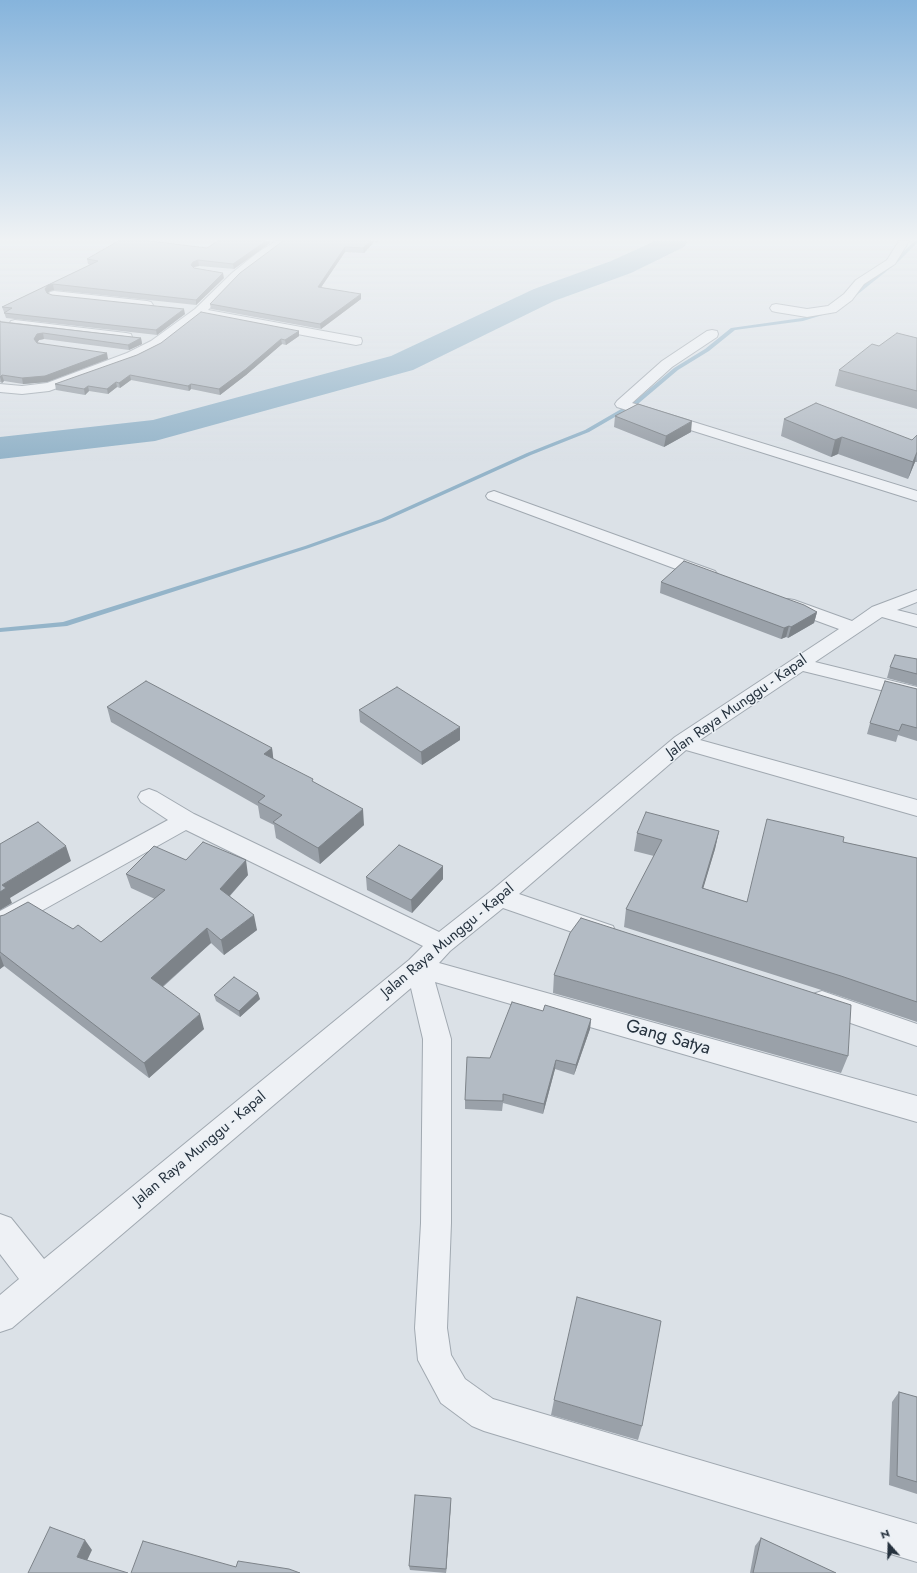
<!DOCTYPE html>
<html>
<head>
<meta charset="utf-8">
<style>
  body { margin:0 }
  #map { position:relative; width:917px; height:1573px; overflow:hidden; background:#dbe1e7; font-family:Jost,sans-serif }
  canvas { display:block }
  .north { position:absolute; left:869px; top:1525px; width:40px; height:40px; -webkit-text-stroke:3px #ebf0f5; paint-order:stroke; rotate:340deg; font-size:11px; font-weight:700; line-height:16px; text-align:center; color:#25313d }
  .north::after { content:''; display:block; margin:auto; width:14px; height:18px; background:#25313d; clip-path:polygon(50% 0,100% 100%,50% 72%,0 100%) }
</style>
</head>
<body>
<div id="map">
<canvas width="917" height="1573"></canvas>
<div class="north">N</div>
</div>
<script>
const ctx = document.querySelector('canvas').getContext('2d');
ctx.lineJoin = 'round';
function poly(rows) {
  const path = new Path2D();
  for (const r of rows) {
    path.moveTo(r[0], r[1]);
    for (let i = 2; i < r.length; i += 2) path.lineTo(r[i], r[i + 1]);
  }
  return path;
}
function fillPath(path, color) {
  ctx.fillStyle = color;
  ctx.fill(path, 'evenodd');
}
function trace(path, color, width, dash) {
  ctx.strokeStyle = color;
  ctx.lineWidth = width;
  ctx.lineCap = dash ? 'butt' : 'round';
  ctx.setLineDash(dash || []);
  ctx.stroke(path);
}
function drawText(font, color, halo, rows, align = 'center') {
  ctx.font = font + ' Jost,sans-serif';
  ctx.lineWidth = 3;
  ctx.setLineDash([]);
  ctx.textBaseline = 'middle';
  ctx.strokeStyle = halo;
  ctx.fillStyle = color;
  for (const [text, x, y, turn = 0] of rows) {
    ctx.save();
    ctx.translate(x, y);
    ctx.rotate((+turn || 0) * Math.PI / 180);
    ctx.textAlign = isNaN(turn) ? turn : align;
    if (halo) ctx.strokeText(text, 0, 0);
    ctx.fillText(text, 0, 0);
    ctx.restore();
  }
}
fillPath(poly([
  [915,241,917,241,917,243,898,262,853,298,849,298,849,296,894,260,915,241],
  [827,310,830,312,829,313,803,321,735,330,709,351,678,370,639,403,589,432,531,455,385,521,309,548,67,626,0,632,0,628,63,622,305,546,381,519,527,453,585,430,635,401,674,368,705,349,731,328,802,318,827,310]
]), '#94b4c9');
fillPath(poly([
  [655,241,688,241,684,247,631,273,554,301,413,370,155,441,0,459,0,437,153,420,391,356,534,289,611,261,655,241]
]), '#94b4c9');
const minor = poly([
  [276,241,288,241,240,277,208,310,356,337,361,338,362,341,361,344,356,345,201,316,161,347,137,359,49,391,22,394,0,392,0,384,22,386,47,383,127,353,151,341,195,309,232,273,257,253,276,241],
  [899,241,909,241,895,264,864,284,852,300,836,312,807,317,776,312,772,311,770,308,772,305,776,304,807,309,828,306,844,294,856,280,887,260,899,241],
  [54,291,147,301,151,302,153,305,151,308,147,309,50,298,48,295,50,292,54,291],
  [15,320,126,333,131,334,132,337,131,340,126,341,11,327,9,324,11,321,15,320],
  [712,330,717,331,718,334,717,337,672,367,632,403,917,491,917,501,617,407,615,404,617,401,662,361,707,331,712,330],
  [494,491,715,571,718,575,715,579,709,580,703,579,488,499,486,496,488,493,494,491],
  [917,590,917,602,897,610,917,615,917,627,882,617,815,662,917,687,917,699,803,671,700,740,917,800,917,816,686,750,519,894,613,926,616,933,613,940,604,943,503,908,450,951,439,963,917,1096,917,1122,435,982,451,1039,451,1223,447,1328,451,1355,465,1379,493,1399,917,1524,917,1562,484,1431,472,1426,441,1403,418,1360,415,1328,421,1223,423,1039,411,988,12,1328,0,1332,0,1295,19,1279,0,1254,0,1214,11,1218,44,1259,409,960,423,946,186,830,9,929,0,931,0,911,168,820,141,802,138,797,141,792,149,789,157,792,194,814,439,932,491,891,675,737,839,629,782,608,779,604,782,600,788,599,794,600,852,621,872,607,917,590],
  [822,991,917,1024,917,1046,813,1010,809,1002,813,994,822,991]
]);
trace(minor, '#a1a9b1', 2);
fillPath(minor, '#eef1f5');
fillPath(poly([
  [283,241,379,241,377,243,374,242,364,253,345,252,321,287,361,299,321,329,211,309,210,304],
  [270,243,234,269,199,266,194,267,193,268,194,268,224,278,196,305,54,290,50,291,47,293,52,295,185,314,157,335,6,318,4,312,2,307,90,265,88,264,87,259,207,248],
  [0,321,141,338,142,344,129,350,44,339,39,340,37,342,108,359,47,382,23,384,4,381,2,383,0,382],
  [299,331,299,336,286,345,282,344,246,375,220,395,191,389,189,391,131,380,120,388,117,387,108,394,89,391,85,395,56,390,55,384],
  [917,338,917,409,835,386,839,370,879,346],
  [615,416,691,432,664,447,614,427],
  [784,419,912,440,917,435,917,462,915,462,908,479,838,454,831,457,781,436],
  [661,582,817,612,814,623,788,638,786,637,781,639,660,593],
  [917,659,917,686,887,678,890,667],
  [917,689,917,741,898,735,896,742,867,734,870,723],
  [107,707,272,748,273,759,364,825,320,864,276,838,274,825,260,818,258,806,111,722],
  [359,710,460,740,422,765,360,722],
  [719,831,715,849,703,888,747,902,843,842,917,858,917,1022,834,994,624,927,626,909,654,856,634,851,637,833],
  [186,860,248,875,230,896,257,930,224,955,211,943,163,987,204,1029,149,1078,4,966,0,969,0,916,73,929,101,942,155,899,131,888,126,874],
  [443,866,443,879,412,913,367,890,366,877],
  [554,975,848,1056,841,1073,553,993],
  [214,995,260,999,240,1017,216,1001],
  [543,1011,591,1019,590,1029,574,1075,555,1069,543,1114,503,1103,502,1111,465,1109,465,1100,490,1058],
  [899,1392,917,1397,917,1494,889,1485,892,1402],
  [554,1400,642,1426,638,1440,551,1415],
  [451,1502,446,1573,410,1570,409,1566],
  [761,1538,836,1573,750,1573,755,1546]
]), '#9aa1a9');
fillPath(poly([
  [266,241,270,241,270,243,234,269,233,264],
  [371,241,374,241,374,242,364,253,363,248],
  [345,247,345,252,318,292,318,287],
  [198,260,199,266,194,267,192,270,191,265,193,262],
  [223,273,224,278,196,305,196,300],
  [53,284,54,290,50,291,47,294,45,289,48,285],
  [361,294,361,299,321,329,320,324],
  [184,309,185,314,157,335,156,330],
  [299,331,299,336,286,345,285,340],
  [43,333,44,339,39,340,36,345,34,339,37,334],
  [141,338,142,344,129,350,128,345],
  [281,339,282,344,246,375,220,395,219,389],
  [107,353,108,359,47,382,23,384,22,378],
  [2,375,4,381,2,383,0,377],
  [130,375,131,380,120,388,119,383],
  [116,382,117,387,108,394,107,389],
  [191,384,191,389,189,391,188,386],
  [88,386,89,391,85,395,84,389],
  [692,421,691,432,664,447,666,436],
  [842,437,838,454,831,457,835,440],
  [917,452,915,462,908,479,913,462],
  [817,612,814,623,788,638,791,627],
  [789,626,786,637,781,639,784,628],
  [460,727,460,740,422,765,421,752],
  [272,748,274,764,264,754],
  [363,809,364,825,320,864,318,848],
  [719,831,715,849,698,906,702,888],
  [66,846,71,861,10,898,12,903,0,910,0,892,2,885],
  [246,860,248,875,223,903,220,889],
  [443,866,443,879,412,913,411,900],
  [254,915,257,930,224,955,221,940],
  [207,928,211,943,155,993,151,978],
  [0,955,4,966,0,969],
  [258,993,260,999,240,1017,239,1011],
  [200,1014,204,1029,149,1078,144,1063],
  [591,1019,590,1029,574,1075,576,1065],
  [556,1060,555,1069,543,1114,544,1104],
  [451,1498,451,1502,446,1573,446,1569],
  [85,1540,92,1550,84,1567,77,1557]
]), '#7d8389');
const building = poly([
  [118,241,150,241,207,248,218,241,266,241,233,264,198,260,193,262,191,265,194,268,223,273,196,300,53,284,48,285,45,289,47,293,52,295,184,309,156,330,4,313,12,308,2,307,98,261,87,259,118,241],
  [283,241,371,241,363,248,345,247,318,287,361,294,320,324,210,304,240,273,283,241],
  [201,312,299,331,285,340,281,339,246,369,219,389,191,384,188,386,130,375,119,383,116,382,107,389,88,386,84,389,55,384,137,355,161,343,201,312],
  [0,321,1,322,141,338,128,345,43,333,37,334,34,339,37,343,107,353,45,376,22,378,2,375,0,377,0,321],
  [897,333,917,338,917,391,839,370,872,344,879,346,897,333],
  [816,403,912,440,917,435,917,452,913,462,842,437,835,440,784,419,816,403],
  [638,404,692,421,666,436,615,416,638,404],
  [684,561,804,605,817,612,791,627,789,626,784,628,661,582,684,561],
  [895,655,917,659,917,674,890,667,895,655],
  [146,681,272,748,264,754,313,779,312,781,363,809,318,848,273,822,282,815,258,802,265,796,107,707,146,681],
  [885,681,917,689,917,728,902,724,899,731,870,723,885,681],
  [397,687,460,727,421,752,359,710,397,687],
  [646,812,719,831,702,888,747,902,767,819,844,837,843,842,917,858,917,1002,841,976,626,909,662,840,637,833,646,812],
  [38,822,66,846,2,885,6,888,0,892,0,844,38,822],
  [203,842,246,860,220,889,254,915,221,940,207,928,151,978,200,1014,144,1063,0,952,0,916,4,915,28,902,73,929,78,925,101,942,165,890,126,874,154,846,186,860,203,842],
  [399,845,443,866,411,900,366,877,399,845],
  [581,918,851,1005,848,1056,554,975,570,933,581,918],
  [234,977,258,993,239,1011,214,995,234,977],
  [512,1002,543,1011,545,1005,591,1019,576,1065,556,1060,544,1104,503,1094,503,1101,465,1100,467,1057,490,1058,512,1002],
  [577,1297,661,1321,642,1426,554,1400,577,1297],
  [899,1392,917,1397,917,1482,897,1476,899,1392],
  [415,1495,451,1498,446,1569,409,1566,415,1495],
  [50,1527,85,1540,77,1557,128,1573,28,1573,50,1527],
  [761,1538,836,1573,753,1573,761,1538],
  [143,1541,236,1567,238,1561,289,1569,300,1573,131,1573,143,1541]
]);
fillPath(building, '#b3bbc4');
trace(building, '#7d8389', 1);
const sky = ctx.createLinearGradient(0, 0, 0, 461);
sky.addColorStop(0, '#86b4dc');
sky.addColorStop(0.52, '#eff2f4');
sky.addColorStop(1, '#eff2f400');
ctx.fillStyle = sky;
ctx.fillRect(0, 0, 917, 461);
drawText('15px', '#25313d', '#ebf0f5', [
  ["Jalan Raya Munggu - Kapal",737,707,-35],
  ["Jalan Raya Munggu - Kapal",448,941,-40],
  ["Jalan Raya Munggu - Kapal",200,1149,-40]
]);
drawText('18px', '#25313d', '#ebf0f5', [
  ["Gang Satya",668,1038,16]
]);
</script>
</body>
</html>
